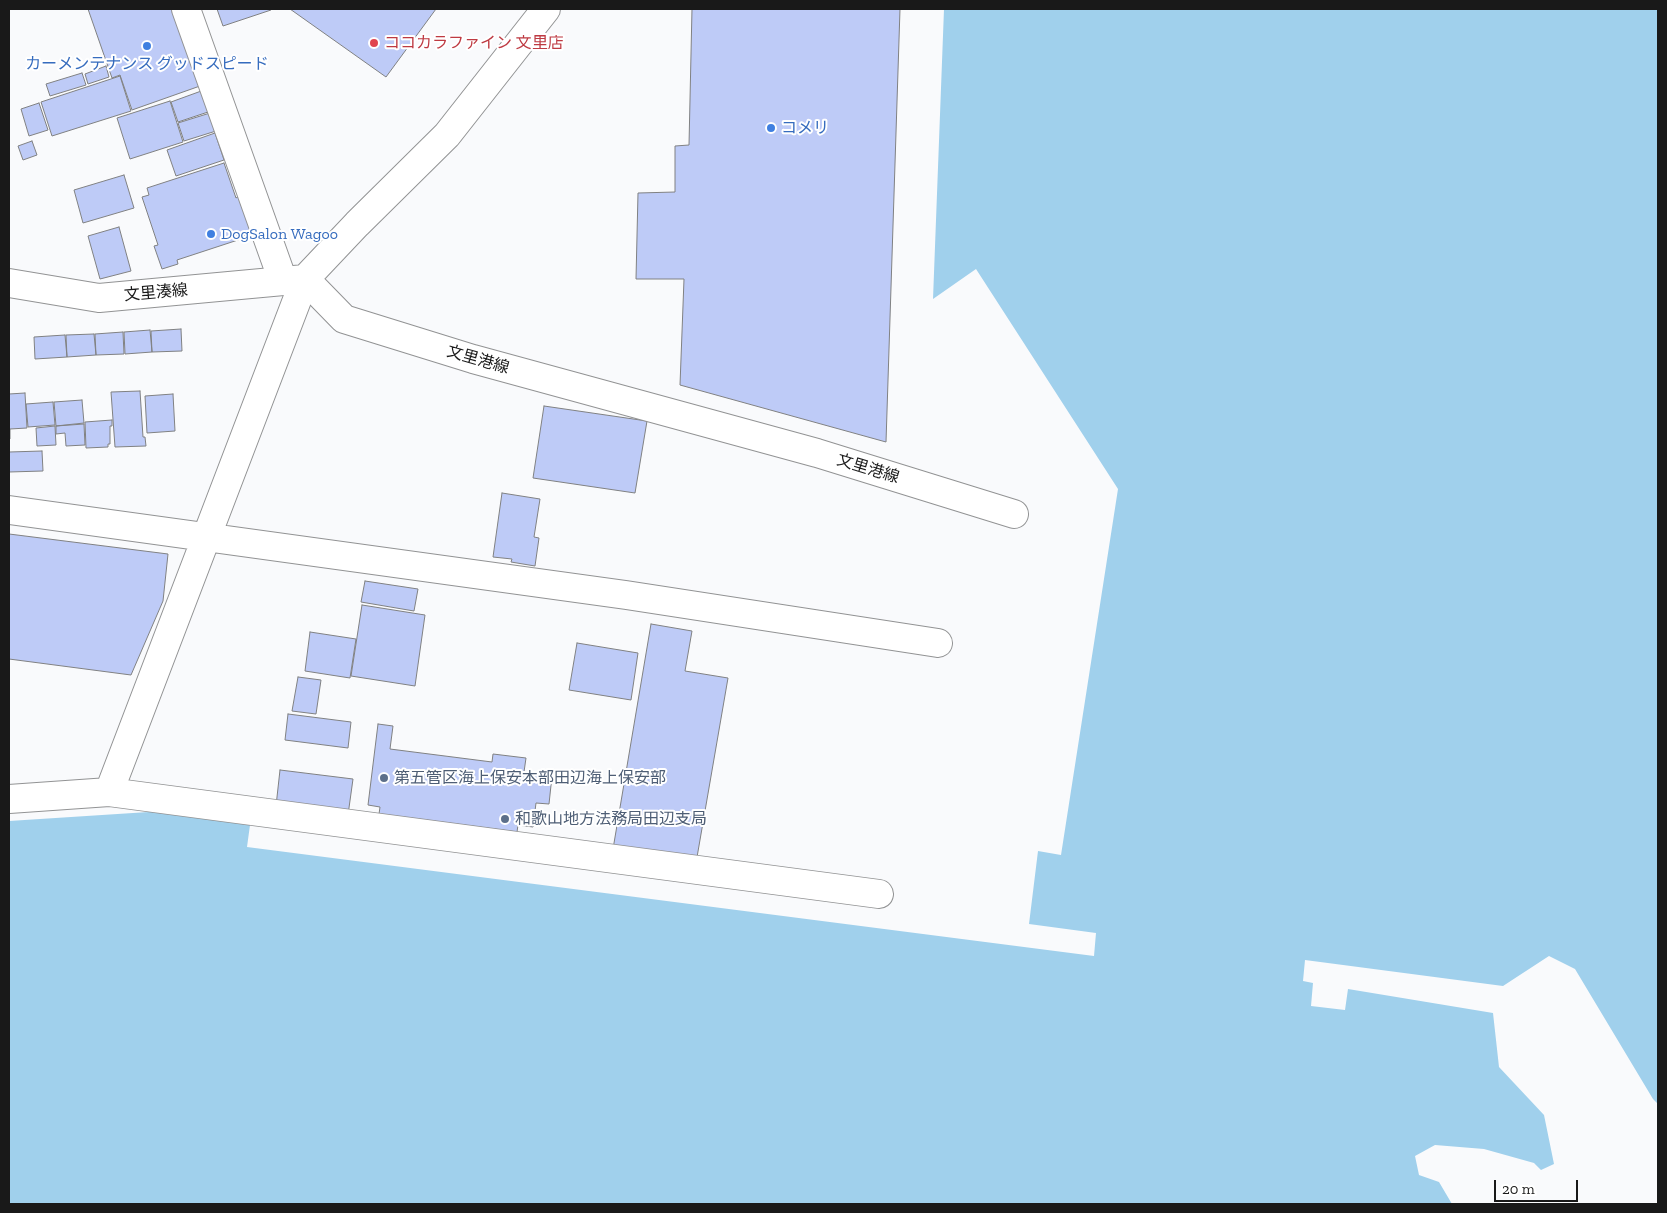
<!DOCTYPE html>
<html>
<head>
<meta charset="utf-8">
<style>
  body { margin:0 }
  #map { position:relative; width:1667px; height:1213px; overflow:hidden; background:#f9fafc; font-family:"Zilla Slab",serif }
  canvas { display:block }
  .frame { position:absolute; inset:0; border:10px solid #191919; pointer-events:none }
  .scale { position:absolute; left:1494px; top:1180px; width:84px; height:22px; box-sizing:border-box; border:2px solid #191919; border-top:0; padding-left:6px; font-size:15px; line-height:18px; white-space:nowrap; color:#191919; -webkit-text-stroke:4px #fff; paint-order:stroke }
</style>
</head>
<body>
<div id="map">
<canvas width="1667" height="1213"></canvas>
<div class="frame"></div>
<div class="scale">20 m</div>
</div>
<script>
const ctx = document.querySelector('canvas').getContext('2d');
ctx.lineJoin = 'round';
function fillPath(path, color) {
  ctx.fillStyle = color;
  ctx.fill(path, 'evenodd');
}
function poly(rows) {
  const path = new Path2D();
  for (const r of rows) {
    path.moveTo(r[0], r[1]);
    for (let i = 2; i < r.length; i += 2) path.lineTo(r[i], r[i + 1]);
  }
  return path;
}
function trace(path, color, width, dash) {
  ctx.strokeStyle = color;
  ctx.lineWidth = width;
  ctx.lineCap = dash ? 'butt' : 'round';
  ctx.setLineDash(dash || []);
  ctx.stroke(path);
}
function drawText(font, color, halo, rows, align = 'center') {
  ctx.font = font + ' "Zilla Slab","Noto Sans JP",serif';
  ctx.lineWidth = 4;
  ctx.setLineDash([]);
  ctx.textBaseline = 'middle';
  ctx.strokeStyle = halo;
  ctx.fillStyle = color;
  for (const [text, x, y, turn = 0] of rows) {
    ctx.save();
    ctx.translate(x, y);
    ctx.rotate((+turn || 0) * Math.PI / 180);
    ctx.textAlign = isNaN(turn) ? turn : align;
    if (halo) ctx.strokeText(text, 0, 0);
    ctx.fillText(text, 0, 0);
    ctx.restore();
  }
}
fillPath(poly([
  [944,9,1658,9,1658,1104,1653,1099,1575,969,1549,956,1503,986,1305,960,1303,981,1313,983,1311,1006,1345,1010,1348,989,1493,1013,1499,1067,1544,1115,1554,1164,1541,1170,1534,1163,1484,1149,1435,1145,1415,1156,1419,1175,1439,1182,1452,1204,9,1204,9,821,164,811,250,825,247,847,1094,956,1096,933,1029,924,1038,851,1061,855,1118,489,976,269,933,299]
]), '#a0d0ec');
const building = poly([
  [88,9,174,9,200,86,132,110,120,75,112,78,88,9],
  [217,9,271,9,271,10,223,26,217,9],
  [290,9,436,9,386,77,290,9],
  [692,9,900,9,886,442,680,385,684,279,636,279,638,193,675,192,675,146,689,145,692,9],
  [106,66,109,77,88,84,85,74,106,66],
  [82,73,86,85,50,96,46,84,82,73],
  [120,76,131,111,52,136,41,102,120,76],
  [204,90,211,111,178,122,171,102,204,90],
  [170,101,183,142,130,159,117,118,170,101],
  [39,103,48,130,29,136,21,109,39,103],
  [210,113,216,131,184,141,178,123,210,113],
  [215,133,224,160,176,176,167,150,215,133],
  [32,141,37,155,23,160,18,146,32,141],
  [224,163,236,198,239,196,251,233,243,236,244,238,177,260,178,264,162,269,154,246,158,245,142,197,149,195,147,188,224,163],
  [124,175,134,208,83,223,74,190,124,175],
  [119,227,131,271,100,279,88,236,119,227],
  [181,329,182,351,152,352,151,331,181,329],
  [150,330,152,352,125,354,124,332,150,330],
  [123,332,124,354,96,355,95,334,123,332],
  [94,334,96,355,67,357,66,335,94,334],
  [65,335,67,357,35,359,34,337,65,335],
  [140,391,143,437,145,437,146,446,115,447,111,392,140,391],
  [25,393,27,428,10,429,10,439,9,439,9,394,25,393],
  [173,394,175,431,147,433,145,396,173,394],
  [82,400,84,423,56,426,54,402,82,400],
  [53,402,55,425,28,427,26,404,53,402],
  [544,406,647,421,635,493,533,478,544,406],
  [112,420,112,426,110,426,110,444,108,444,108,447,86,448,85,422,112,420],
  [84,424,85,445,66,446,65,433,56,434,56,426,84,424],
  [55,426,56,445,37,446,36,428,55,426],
  [42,451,43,471,9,472,9,452,42,451],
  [502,493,540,499,534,537,539,538,535,566,511,562,512,559,493,557,502,493],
  [9,534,168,554,163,601,131,675,9,659,9,534],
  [365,581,418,589,414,611,361,602,365,581],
  [362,605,425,615,415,686,351,676,362,605],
  [651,624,692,631,685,671,728,678,696,863,613,849,651,624],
  [310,632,356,639,350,678,305,671,310,632],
  [577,643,638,653,631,700,569,690,577,643],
  [298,677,321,680,316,714,292,711,298,677],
  [288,714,351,722,348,748,285,740,288,714],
  [378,724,393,726,390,749,492,762,493,754,526,758,524,772,552,776,549,804,536,803,533,827,518,825,517,832,379,814,380,807,368,805,378,724],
  [280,770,353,779,348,815,276,806,280,770]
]);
fillPath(building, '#becbf7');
trace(building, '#808182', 1);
const minor = poly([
  [186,9,283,281],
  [9,510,626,595,938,643],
  [109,792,305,279],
  [9,799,109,792,879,894]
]);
const major = poly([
  [305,279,344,319,473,359,817,453,1014,514],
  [305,279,357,224,447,135,546,9],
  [9,283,99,298,305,279]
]);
trace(minor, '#929394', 30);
trace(major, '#929394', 30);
trace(minor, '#fff', 28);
trace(major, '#fff', 28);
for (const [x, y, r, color] of [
  [374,43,5,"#e0444e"],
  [147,46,5,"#3f7fe0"],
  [771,128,5,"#3f7fe0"],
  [211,234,5,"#3f7fe0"],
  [384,778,5,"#5c6f8a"],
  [505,819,5,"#5c6f8a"]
]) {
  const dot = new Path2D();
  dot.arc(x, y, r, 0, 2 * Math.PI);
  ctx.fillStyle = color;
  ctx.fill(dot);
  trace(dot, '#fff', 2);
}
drawText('16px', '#be3a42', '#fff', [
  ["ココカラファイン 文里店",384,43]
], 'left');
drawText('16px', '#366cbe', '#fff', [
  ["カーメンテナンス グッドスピード",147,64,"center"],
  ["コメリ",781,128],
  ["DogSalon Wagoo",221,234]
], 'left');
drawText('16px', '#191919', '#fff', [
  ["文里湊線",156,293,-5],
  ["文里港線",478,360,16],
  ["文里港線",868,469,17]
]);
drawText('16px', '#4e5e75', '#fff', [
  ["第五管区海上保安本部田辺海上保安部",394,778],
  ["和歌山地方法務局田辺支局",515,819]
], 'left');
</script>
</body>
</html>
